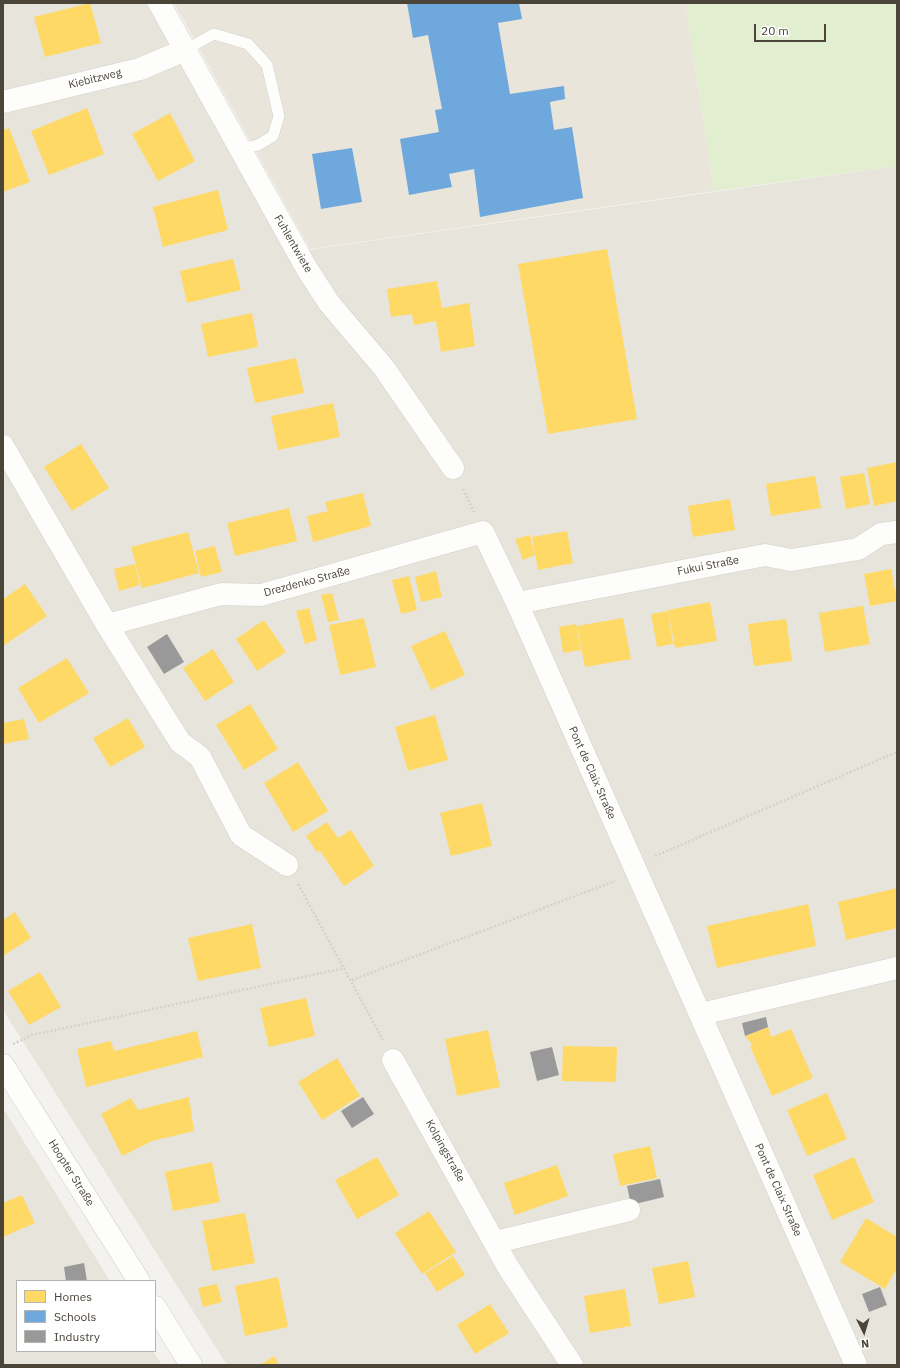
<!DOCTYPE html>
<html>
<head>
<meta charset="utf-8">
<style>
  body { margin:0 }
  #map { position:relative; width:900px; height:1368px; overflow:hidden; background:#f4f2ee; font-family:"IBM Plex Sans",sans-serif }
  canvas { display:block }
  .frame { position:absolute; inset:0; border:4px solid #4b4439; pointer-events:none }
  .legend { position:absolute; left:16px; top:1280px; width:140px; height:72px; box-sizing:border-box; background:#fff; border:1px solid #b7b4b0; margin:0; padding:5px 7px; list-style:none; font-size:12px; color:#4b4439 }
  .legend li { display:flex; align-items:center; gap:8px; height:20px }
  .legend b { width:20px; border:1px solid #b7b4b0 }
  .north { position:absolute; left:844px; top:1312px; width:40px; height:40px; -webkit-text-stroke:3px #fff; paint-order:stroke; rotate:175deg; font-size:11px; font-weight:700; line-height:16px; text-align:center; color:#4b4439 }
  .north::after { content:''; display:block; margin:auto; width:14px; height:18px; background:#4b4439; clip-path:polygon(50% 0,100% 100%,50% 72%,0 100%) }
  .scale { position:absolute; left:754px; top:24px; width:72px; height:18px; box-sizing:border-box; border:2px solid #4b4439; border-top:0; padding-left:5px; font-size:12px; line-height:14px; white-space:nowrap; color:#4b4439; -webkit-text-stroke:3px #fff; paint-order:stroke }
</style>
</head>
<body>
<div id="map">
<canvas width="900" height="1368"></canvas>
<div class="frame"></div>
<ul class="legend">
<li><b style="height:11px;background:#ffd966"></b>Homes</li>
<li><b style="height:11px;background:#6fa8dc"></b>Schools</li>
<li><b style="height:11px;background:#999"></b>Industry</li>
</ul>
<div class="north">N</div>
<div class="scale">20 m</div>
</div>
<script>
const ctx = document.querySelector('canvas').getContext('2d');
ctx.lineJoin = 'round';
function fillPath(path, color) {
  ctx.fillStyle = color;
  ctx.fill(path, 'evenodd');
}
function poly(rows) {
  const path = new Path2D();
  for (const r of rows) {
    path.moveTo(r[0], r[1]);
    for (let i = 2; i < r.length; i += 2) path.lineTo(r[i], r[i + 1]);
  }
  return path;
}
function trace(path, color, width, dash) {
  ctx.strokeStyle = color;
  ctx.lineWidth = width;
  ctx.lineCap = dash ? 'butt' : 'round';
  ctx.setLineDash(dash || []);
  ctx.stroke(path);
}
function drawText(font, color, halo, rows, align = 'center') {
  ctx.font = font + ' "IBM Plex Sans",sans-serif';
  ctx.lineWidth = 4;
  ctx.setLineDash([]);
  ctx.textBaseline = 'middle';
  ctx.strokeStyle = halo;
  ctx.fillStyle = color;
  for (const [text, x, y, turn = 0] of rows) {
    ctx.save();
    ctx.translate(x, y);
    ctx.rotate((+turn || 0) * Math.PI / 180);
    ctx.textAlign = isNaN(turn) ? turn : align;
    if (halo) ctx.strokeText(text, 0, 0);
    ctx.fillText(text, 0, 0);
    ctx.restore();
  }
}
fillPath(poly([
  [3,3,146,3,287,253,897,166,897,1365,227,1365,3,1010],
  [3,1108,110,1281,17,1281,17,1351,153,1351,162,1365,3,1365]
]), '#e7e4dc');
fillPath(poly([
  [174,3,685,3,714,191,310,249]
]), '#eae5da');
fillPath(poly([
  [685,3,897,3,897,166,714,191]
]), '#e1eecf');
fillPath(poly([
  [90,3,101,43,45,57,34,17],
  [87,108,104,154,49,175,31,131],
  [170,113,195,161,158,181,132,134],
  [9,128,30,182,3,192,3,130],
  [218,190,228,230,163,247,153,207],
  [607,249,637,419,548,434,518,264],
  [233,259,241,290,187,303,180,271],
  [437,281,442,308,469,303,475,346,441,352,436,321,414,325,412,314,391,317,387,289],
  [252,313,258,347,208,357,201,324],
  [296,358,304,393,255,403,247,368],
  [333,403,340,437,278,450,271,416],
  [81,444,109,488,72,511,44,467],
  [897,462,897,501,874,506,867,468],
  [864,473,870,504,846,509,840,477],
  [815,476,821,508,771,516,766,484],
  [363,493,371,526,313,542,307,516,328,511,325,502],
  [730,499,735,530,693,537,688,506],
  [289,508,297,541,235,556,227,523],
  [567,531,573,563,538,570,532,537],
  [188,532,199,573,142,588,131,547],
  [530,535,535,555,523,560,515,539],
  [215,546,222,572,201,577,195,551],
  [135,564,140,585,119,591,114,569],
  [891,569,897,601,870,606,864,574],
  [436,571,442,597,421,602,415,577],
  [409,576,417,610,401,614,392,580],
  [25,584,47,616,3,646,3,599],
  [332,593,339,620,328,622,321,595],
  [710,602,717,641,675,648,668,610],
  [863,606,870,644,825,652,819,613],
  [309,608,317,640,305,644,296,611],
  [668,611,673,644,657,647,651,614],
  [364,618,376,667,340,675,329,625],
  [623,618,631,659,585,667,577,626],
  [786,619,792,661,754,666,748,624],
  [264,620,286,652,257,671,236,639],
  [576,624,581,650,563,653,559,627],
  [445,631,465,675,431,690,411,646],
  [213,649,234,682,205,701,183,668],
  [67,658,89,693,39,723,18,688],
  [250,704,278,749,244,770,216,725],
  [435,715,448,760,408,771,395,727],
  [128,718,145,747,110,767,93,738],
  [24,719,29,739,3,744,3,723],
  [298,762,328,811,293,832,264,783],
  [482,803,492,846,451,856,440,813],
  [327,822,338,838,351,830,374,866,344,886,320,851,317,852,306,836],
  [897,888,897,928,846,940,838,902],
  [808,904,816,946,717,968,707,926],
  [15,912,31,938,3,956,3,920],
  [252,924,261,968,198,981,188,938],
  [40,972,61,1007,29,1025,8,991],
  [306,998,315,1036,269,1047,260,1008],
  [768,1027,771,1037,791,1029,813,1078,772,1096,750,1046,753,1045,745,1036],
  [488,1030,500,1087,457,1096,445,1039],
  [197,1031,203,1057,86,1087,77,1049,111,1041,114,1051],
  [563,1046,617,1047,616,1082,562,1081],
  [337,1058,360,1096,322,1120,298,1082],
  [827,1093,847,1139,807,1156,787,1110],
  [189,1097,194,1131,152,1141,122,1156,101,1114,131,1098,138,1110],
  [650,1146,657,1178,620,1186,613,1154],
  [377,1157,399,1195,357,1219,335,1180],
  [854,1157,874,1202,832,1220,813,1175],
  [212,1162,220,1202,173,1211,165,1172],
  [557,1165,568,1196,515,1215,504,1183],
  [22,1195,35,1223,3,1237,3,1203],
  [429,1211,456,1252,422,1274,395,1233],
  [245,1213,255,1263,212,1271,202,1221],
  [866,1218,897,1237,897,1268,885,1289,840,1262],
  [453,1256,465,1275,437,1292,425,1273],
  [688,1261,695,1297,659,1304,652,1268],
  [278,1277,288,1327,245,1336,235,1286],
  [217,1284,222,1302,203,1307,198,1288],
  [625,1289,631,1326,590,1333,584,1296],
  [490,1304,509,1333,475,1354,457,1325],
  [274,1356,279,1365,260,1365]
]), '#ffd966');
fillPath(poly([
  [407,3,519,3,522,19,498,23,510,94,564,86,565,99,550,102,554,130,572,127,583,198,480,217,474,169,449,174,452,187,409,195,400,139,439,132,435,110,442,109,428,35,413,38],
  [352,148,362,202,321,209,312,154]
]), '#6fa8dc');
fillPath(poly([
  [167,634,184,662,164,674,147,647],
  [766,1017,768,1027,745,1036,742,1023],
  [552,1047,559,1075,537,1081,530,1052],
  [363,1097,374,1114,352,1128,341,1111],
  [660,1179,664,1197,631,1205,627,1186],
  [84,1263,87,1281,66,1281,64,1267],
  [880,1287,887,1305,869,1312,862,1294]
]), '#999');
const service = poly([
  [185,50,214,34,248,44,267,65,279,116,273,136,258,145,240,149]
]);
const minor = poly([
  [159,3,307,269,329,303,384,368,453,468],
  [3,102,140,69,185,50],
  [3,446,107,625,221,594,261,595,483,532,517,603,856,1365],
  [517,603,765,555,791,560,858,549,881,534,897,532],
  [107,625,180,742,200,757,241,835,287,865],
  [701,1014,897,968],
  [393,1060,508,1267,572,1365],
  [496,1242,629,1210]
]);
const tertiary = poly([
  [3,1065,139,1281],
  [155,1307,191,1365]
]);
trace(service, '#d2d0cb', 12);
trace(minor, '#d2d0cb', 23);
trace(tertiary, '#d2d0cb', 23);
trace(poly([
  [463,489,474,512],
  [655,856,897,752],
  [298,884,383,1040],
  [352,980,615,881],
  [13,1044,32,1035,345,968]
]), '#d3d2cc', 2.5, [2, 2]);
trace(service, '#fdfdfc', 11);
trace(minor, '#fdfdfc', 22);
trace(tertiary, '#fdfdfc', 22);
drawText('11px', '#4b4439', '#fff', [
  ["Kiebitzweg",95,79,-14],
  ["Fuhlentwiete",293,244,60],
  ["Fukui Straße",708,566,-11],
  ["Drezdenko Straße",307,582,-15],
  ["Pont de Claix Straße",592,773,66],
  ["Kolpingstraße",445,1151,61],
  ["Hoopter Straße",71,1173,58],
  ["Pont de Claix Straße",778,1190,66]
]);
</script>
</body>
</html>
